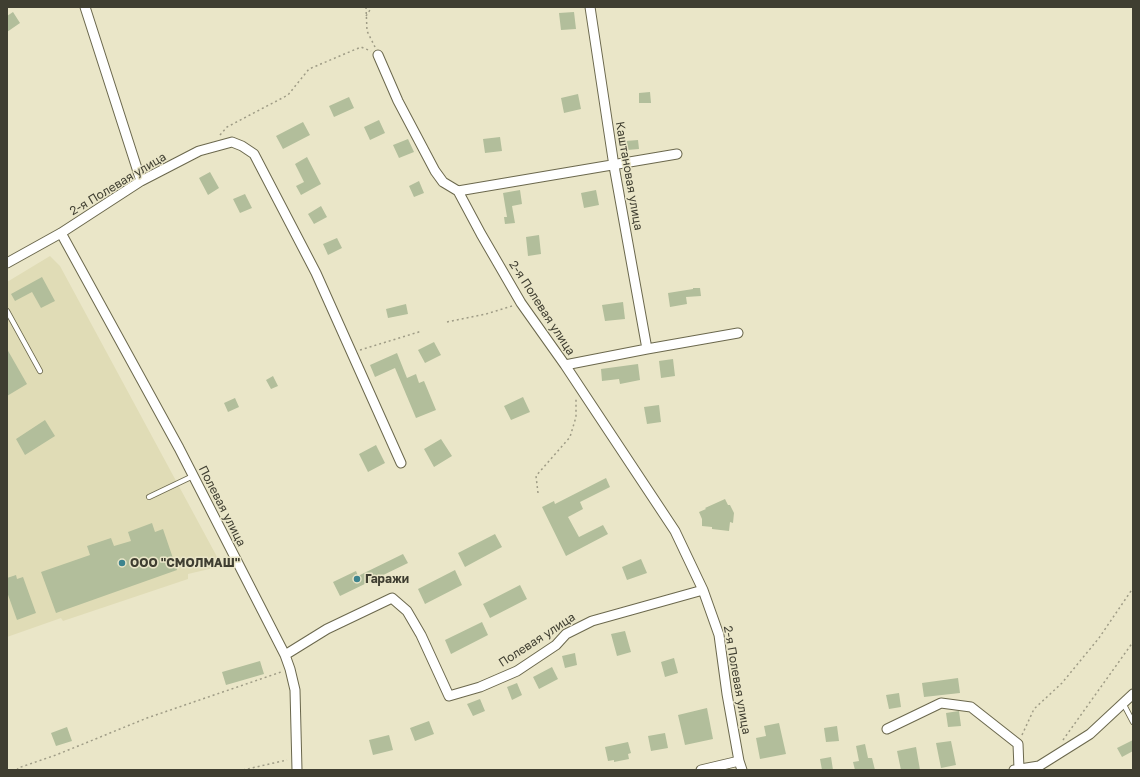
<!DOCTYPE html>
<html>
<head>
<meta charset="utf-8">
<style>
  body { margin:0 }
  #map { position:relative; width:1140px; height:777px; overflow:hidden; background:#eae6c8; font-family:"Golos Text",sans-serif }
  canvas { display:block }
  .frame { position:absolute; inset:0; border:8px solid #3f3e31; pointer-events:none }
</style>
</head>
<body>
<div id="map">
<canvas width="1140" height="777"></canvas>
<div class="frame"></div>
</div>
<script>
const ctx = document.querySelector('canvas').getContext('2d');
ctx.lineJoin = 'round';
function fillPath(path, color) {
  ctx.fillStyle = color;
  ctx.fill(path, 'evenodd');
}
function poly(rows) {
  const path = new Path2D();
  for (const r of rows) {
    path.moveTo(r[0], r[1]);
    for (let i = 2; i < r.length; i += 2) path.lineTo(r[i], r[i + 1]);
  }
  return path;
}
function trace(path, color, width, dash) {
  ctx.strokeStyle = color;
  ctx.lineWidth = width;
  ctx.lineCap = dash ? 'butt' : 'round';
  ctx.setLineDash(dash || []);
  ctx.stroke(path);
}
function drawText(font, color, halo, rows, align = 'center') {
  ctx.font = font + ' "Golos Text",sans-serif';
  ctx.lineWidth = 3;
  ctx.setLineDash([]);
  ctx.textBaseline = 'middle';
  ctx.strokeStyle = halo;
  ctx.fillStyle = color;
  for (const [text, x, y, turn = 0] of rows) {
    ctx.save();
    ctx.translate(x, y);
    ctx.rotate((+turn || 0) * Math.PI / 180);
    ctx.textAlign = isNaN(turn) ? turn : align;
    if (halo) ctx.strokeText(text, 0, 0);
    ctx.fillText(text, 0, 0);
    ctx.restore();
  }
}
fillPath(poly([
  [50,256,60,266,222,566,188,574,188,579,63,621,61,618,7,637,7,282]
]), '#e0dcb6');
fillPath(poly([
  [13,12,20,23,7,32,7,16],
  [574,12,576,29,561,30,559,13],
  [650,92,651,103,639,103,639,93],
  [578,94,581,109,564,113,561,98],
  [349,97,354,108,334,117,329,106],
  [379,120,385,133,370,140,364,127],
  [303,122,310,135,283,149,276,136],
  [500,137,502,151,485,153,483,139],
  [408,139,414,152,399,158,393,145],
  [638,140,639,149,627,150,626,141],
  [307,157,321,184,301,195,296,186,304,182,295,164],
  [210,172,219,188,208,195,199,178],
  [419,181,424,193,414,197,409,186],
  [520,190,522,204,512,206,515,223,505,224,504,217,507,217,503,193],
  [596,190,599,205,584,208,581,193],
  [245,194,252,208,240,213,233,199],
  [321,206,327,217,314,224,308,214],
  [539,235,541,254,528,256,526,237],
  [337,238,342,248,328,255,323,244],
  [42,277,55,301,41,308,32,292,15,301,11,294],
  [693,288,700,288,701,296,686,297,687,304,670,307,668,293,693,289],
  [623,302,625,319,605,321,602,305],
  [406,304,408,314,388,318,386,309],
  [434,342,441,355,425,363,418,350],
  [7,349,27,384,7,396],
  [397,353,407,378,416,374,419,383,424,381,436,410,416,418,395,368,375,377,370,365],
  [673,359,675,376,661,378,659,361],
  [638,364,640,380,620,384,619,379,602,381,601,369],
  [273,376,278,386,271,389,266,380],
  [523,397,530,412,511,420,504,406],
  [235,398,239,407,228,412,224,403],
  [659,405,661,422,647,424,644,407],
  [45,420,55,436,25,455,16,439],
  [441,439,452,456,434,467,424,449],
  [376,445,385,463,368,472,359,454],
  [606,478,610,487,580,502,583,509,568,517,579,537,603,525,608,534,566,556,542,507,554,501,555,504],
  [725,499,728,505,730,505,734,513,733,523,730,522,729,531,712,529,712,527,702,526,702,519,699,512,706,509,705,508],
  [152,523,155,532,163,529,177,570,56,613,41,572,90,555,87,546,111,538,114,546,131,541,128,532],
  [495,534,502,547,465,567,458,553],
  [403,554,408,563,340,596,333,582,356,571,358,576],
  [641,559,647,573,627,580,622,567],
  [455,570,462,585,425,604,418,589],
  [16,575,17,579,23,577,36,613,17,620,7,592,7,578],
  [520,585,527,599,490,618,483,604],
  [482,622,488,635,451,654,445,640],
  [625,631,631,652,617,656,611,634],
  [575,653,577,665,565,668,562,656],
  [674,658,678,673,665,677,661,662],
  [260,661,264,674,226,685,222,672],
  [552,667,558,679,539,689,533,677],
  [958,678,960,693,924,697,922,683],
  [517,683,522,695,512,700,507,687],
  [899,693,901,707,889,709,886,695],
  [480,699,485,711,473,716,467,704],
  [707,708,713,739,685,745,678,715],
  [959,711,961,726,948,727,946,713],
  [429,721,434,734,415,741,410,728],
  [779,723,786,754,760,759,756,738,766,736,764,726],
  [837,726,839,741,826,742,824,728],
  [67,727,72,741,56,746,51,733],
  [665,733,668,748,651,751,648,736],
  [389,735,393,750,373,755,369,740],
  [1133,740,1133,751,1122,757,1117,748],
  [951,741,956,765,941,768,936,743],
  [628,742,631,753,628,754,629,759,614,762,614,760,608,761,605,747],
  [865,744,868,758,872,758,875,770,855,770,853,762,859,761,856,746],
  [916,747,920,770,901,770,897,751],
  [831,757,833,770,822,770,820,759]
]), '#b2be9b');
const lane = poly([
  [7,311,40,371],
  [149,497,193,476],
  [1123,703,1133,722]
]);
const street = poly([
  [85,7,141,181],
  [590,7,614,166,647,349],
  [378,55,398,101,435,171,443,182,458,191,481,234,521,303,565,365,675,531,703,590,719,635,727,694,739,761,742,770],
  [458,191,677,154],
  [61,233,179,448,285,655,290,669,295,690,297,770],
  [7,263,61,233,141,181,199,151,232,142,242,146,254,154,316,273,401,463],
  [565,365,647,349,738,333],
  [285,655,327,629,392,598,407,611,421,635,449,696,480,687,517,671,556,645,566,634,592,621,703,590],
  [887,729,941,703,971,707,1018,744,1019,769],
  [701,770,739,761],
  [1014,770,1039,766],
  [1037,770,1039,766,1090,734,1133,694]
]);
trace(lane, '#6b684d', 6);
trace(street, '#6b684d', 11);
trace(poly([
  [366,7,367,31,375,47],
  [366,16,372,7],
  [220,135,227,127,288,95,309,69,361,47,371,51],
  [447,322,486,314,512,306],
  [360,350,422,331],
  [538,493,536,476,570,437,576,417,576,399],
  [1022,735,1034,709,1062,683,1099,638,1133,588],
  [1063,740,1133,642],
  [17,770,18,768,56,755,147,718,281,672],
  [243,770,287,760]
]), '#9f9c86', 1.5, [2, 3]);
trace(lane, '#fff', 4.5);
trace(street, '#fff', 9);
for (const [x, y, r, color] of [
  [122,563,4,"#3d848e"],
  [357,579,4,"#3d848e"]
]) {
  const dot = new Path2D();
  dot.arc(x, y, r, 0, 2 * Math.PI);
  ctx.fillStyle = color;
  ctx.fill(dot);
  trace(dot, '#eae6c8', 1.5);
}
drawText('12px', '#3f3e31', '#eae6c8', [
  ["Каштановая улица",629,176,80],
  ["2-я Полевая улица",118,184,-31],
  ["2-я Полевая улица",542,308,57],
  ["Полевая улица",222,506,63],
  ["Полевая улица",537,640,-33],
  ["2-я Полевая улица",737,680,80]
]);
drawText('bold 12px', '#3f3e31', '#eae6c8', [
  ["ООО \"СМОЛМАШ\"",130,563],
  ["Гаражи",365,579]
], 'left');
</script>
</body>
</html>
